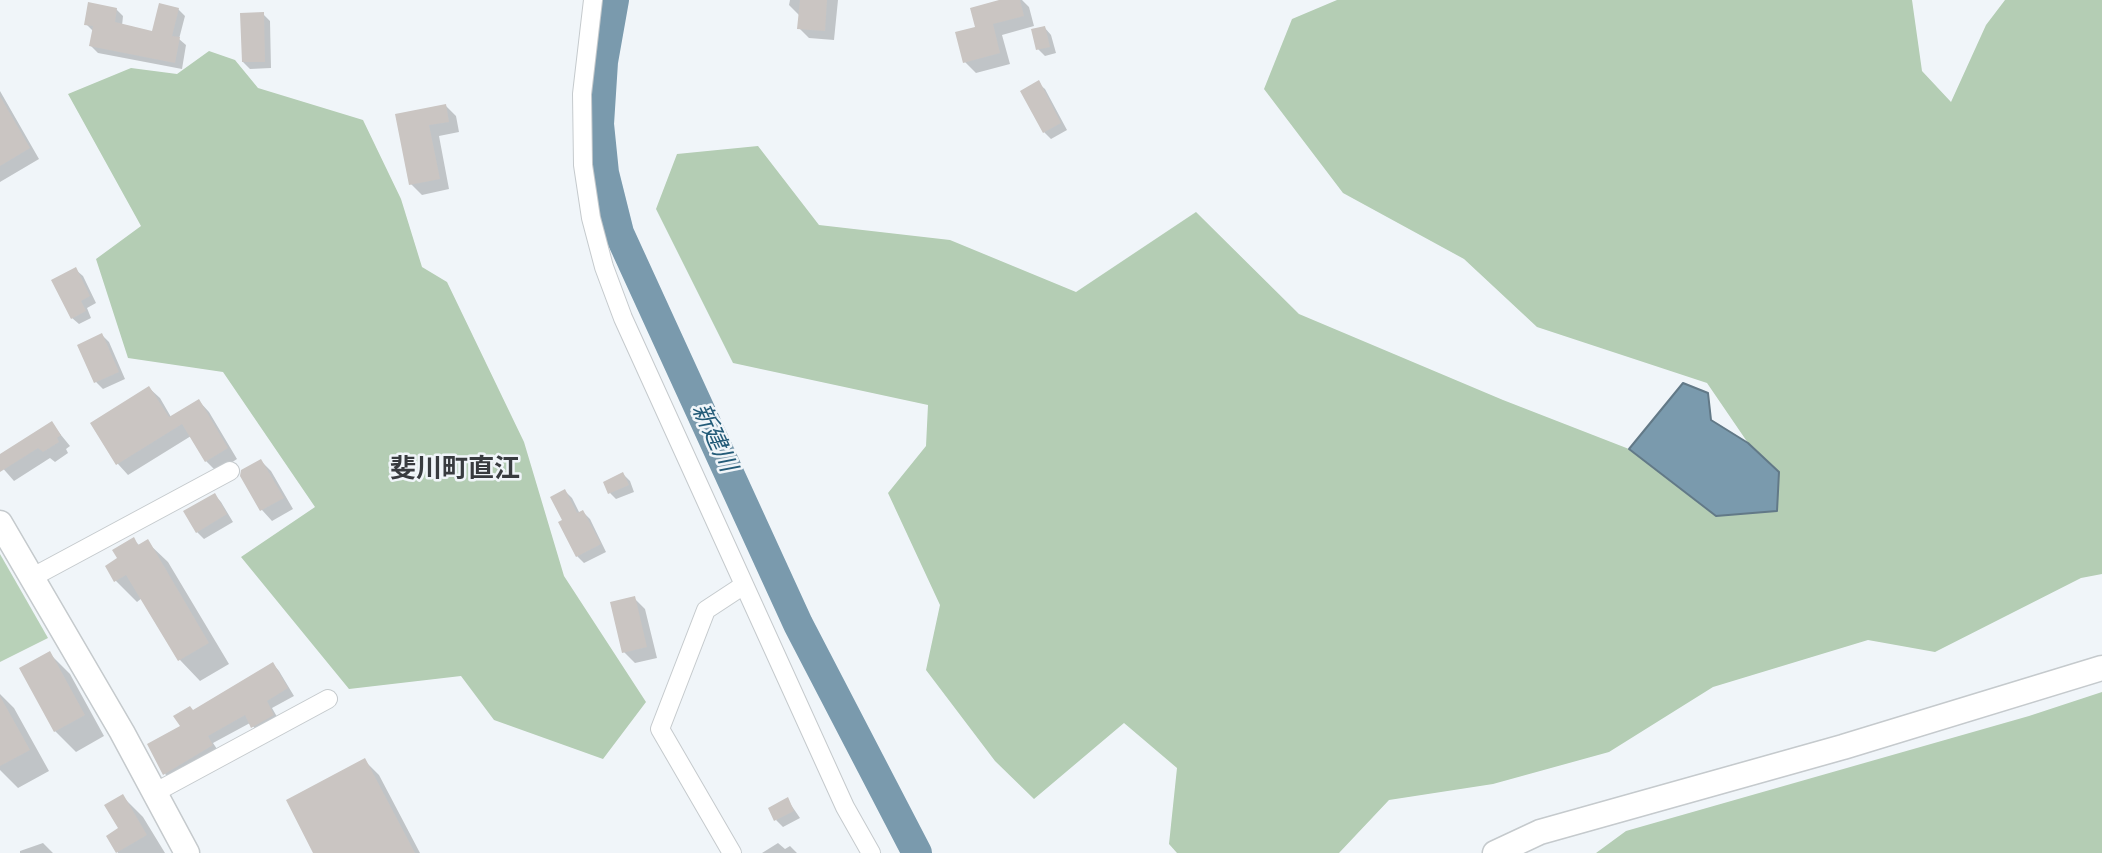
<!DOCTYPE html>
<html>
<head>
<meta charset="utf-8">
<style>
  body { margin:0 }
  canvas { display:block; background:#f0f5f9 }
</style>
</head>
<body>
<canvas width="2102" height="853"></canvas>
<script>
const ctx = document.querySelector('canvas').getContext('2d');
ctx.lineJoin = 'round';
function fillPath(path, color) {
  ctx.fillStyle = color;
  ctx.fill(path, 'evenodd');
}
function poly(rows) {
  const path = new Path2D();
  for (const r of rows) {
    path.moveTo(r[0], r[1]);
    for (let i = 2; i < r.length; i += 2) path.lineTo(r[i], r[i + 1]);
  }
  return path;
}
function trace(path, color, width, dash) {
  ctx.strokeStyle = color;
  ctx.lineWidth = width;
  ctx.lineCap = dash ? 'butt' : 'round';
  ctx.setLineDash(dash || []);
  ctx.stroke(path);
}
function drawText(font, color, halo, rows, align = 'center') {
  ctx.font = font + ' "Sofia Sans Condensed","Noto Sans JP",sans-serif';
  ctx.lineWidth = 5;
  ctx.setLineDash([]);
  ctx.textBaseline = 'middle';
  ctx.strokeStyle = halo;
  ctx.fillStyle = color;
  for (const [text, x, y, turn = 0] of rows) {
    ctx.save();
    ctx.translate(x, y);
    ctx.rotate((+turn || 0) * Math.PI / 180);
    ctx.textAlign = isNaN(turn) ? turn : align;
    if (halo) ctx.strokeText(text, 0, 0);
    ctx.fillText(text, 0, 0);
    ctx.restore();
  }
}
fillPath(poly([
  [0,554,48,638,0,662]
]), '#b8d1b8');
fillPath(poly([
  [1337,0,1912,0,1922,71,1951,102,1986,25,2005,0,2102,0,2102,574,2081,578,1935,652,1868,640,1713,687,1609,752,1493,784,1389,800,1339,853,1177,853,1169,844,1177,768,1124,723,1034,799,995,761,926,670,940,605,888,493,926,446,928,405,733,363,656,209,677,154,758,146,819,225,950,240,1076,292,1196,212,1299,314,1503,400,1629,449,1716,516,1777,510,1779,472,1748,443,1707,383,1537,327,1464,259,1343,193,1264,89,1292,19],
  [209,51,235,60,258,88,363,120,401,199,422,267,447,282,524,442,564,576,646,702,603,759,494,720,461,676,349,689,241,557,315,507,223,372,128,358,96,259,141,226,68,94,131,68,177,74],
  [2102,692,2102,853,1596,853,1626,831,2029,716]
]), '#b4cdb4');
const water = poly([
  [1683,383,1708,393,1711,420,1748,443,1779,472,1777,511,1716,516,1629,449,1683,383]
]);
fillPath(water, '#7a9aad');
trace(water, '#627987', 2);
fillPath(poly([
  [790,0,838,0,834,40,809,38,799,28,800,16,789,5],
  [1006,0,1022,0,1029,7,1034,26,1002,35,1010,64,976,73,965,62,978,28],
  [116,9,123,16,122,26,154,33,178,9,185,16,179,39,186,45,182,69,98,53,91,46,94,32,86,24],
  [263,14,270,21,271,68,250,69,243,62],
  [1045,28,1051,35,1056,53,1045,56,1038,49],
  [1038,83,1045,89,1067,130,1051,139,1044,132],
  [0,91,39,159,0,182],
  [445,105,456,116,459,132,439,136,449,189,422,195,411,184,397,115],
  [76,270,83,276,96,303,87,308,91,318,79,324,72,318],
  [102,335,109,342,125,379,103,389,96,382],
  [149,388,160,398,171,417,199,401,209,412,237,459,217,472,206,461,191,436,128,475,118,464,92,423],
  [52,424,70,446,66,449,68,453,55,462,50,458,14,481,0,465,0,456],
  [261,461,271,471,293,509,272,521,262,510,242,476],
  [623,474,630,481,634,492,616,499,610,493],
  [565,491,572,498,580,514,583,512,590,519,606,552,584,563,577,556,565,521],
  [215,495,221,502,233,522,204,539,197,532],
  [133,539,140,546,147,542,168,562,229,664,200,681,180,660,142,598,137,602,116,581,107,567,120,559],
  [634,598,645,609,657,658,635,663,624,652],
  [49,653,70,674,104,736,76,752,55,731],
  [273,664,279,671,294,696,272,708,280,722,259,733,250,723,213,743,219,752,172,780,165,774,182,727,194,712],
  [0,694,14,708,49,771,18,788,0,770],
  [364,760,379,775,420,853,315,853],
  [122,796,143,817,165,853,118,853,108,836,121,829],
  [787,799,800,818,783,827,776,820],
  [43,843,53,853,20,853,20,851],
  [778,843,785,849,790,846,797,853,762,853]
]), '#0003');
trace(poly([
  [614,0,603,62,599,124,604,173,619,233,798,624,917,853]
]), '#7a9aad', 30);
fillPath(poly([
  [800,0,827,0,825,31,797,29],
  [999,0,1020,0,1024,16,993,24,1000,53,963,63,955,32,975,27,970,8],
  [88,2,117,8,115,22,152,31,159,3,179,8,172,36,180,37,175,63,89,46,93,26,84,25],
  [264,12,265,62,242,62,240,13],
  [1045,26,1050,47,1036,50,1031,29],
  [1039,80,1061,123,1043,133,1020,91],
  [0,96,30,148,0,166],
  [446,104,449,122,429,125,440,179,409,185,395,114],
  [76,267,90,296,81,301,86,311,71,319,51,280],
  [102,333,119,372,94,383,77,345],
  [149,386,169,417,199,399,228,448,205,462,182,424,116,465,90,423],
  [52,421,61,435,57,438,59,442,43,452,38,448,0,472,0,454],
  [261,459,284,498,260,511,240,476,241,470],
  [623,472,629,485,608,494,603,482],
  [565,489,577,513,583,510,601,544,576,557,558,522,562,520,550,497],
  [215,493,227,514,196,533,183,511],
  [134,537,138,545,148,539,209,643,178,661,126,575,114,582,105,566,117,558,112,550],
  [635,596,647,647,622,653,610,602],
  [50,651,85,715,54,732,19,668],
  [273,662,288,688,267,701,274,715,251,728,245,715,208,736,213,745,163,775,147,744,180,726,173,716,190,706,193,710],
  [0,696,30,750,0,766],
  [365,758,415,853,313,853,286,800],
  [123,794,147,835,116,853,106,836,118,828,104,805],
  [788,797,794,811,774,821,768,808]
]), '#cac5c2');
const street = poly([
  [593,0,582,94,583,165,591,218,604,267,623,318,845,807,871,853],
  [31,578,230,471],
  [154,793,328,699],
  [732,853,660,729,706,610,744,585]
]);
const secondary = poly([
  [0,523,122,732,187,853],
  [1495,853,1540,832,1843,747,2102,668]
]);
trace(street, '#c5cacd', 20);
trace(secondary, '#c5cacd', 27);
trace(street, '#fff', 18);
trace(secondary, '#fff', 24);
drawText('italic 24px', '#235b78', '#f0f5f9', [
  ["新建川",713,438,65]
]);
drawText('bold 26px', '#383b3f', '#f0f5f9', [
  ["斐川町直江",455,470]
]);
</script>
</body>
</html>
